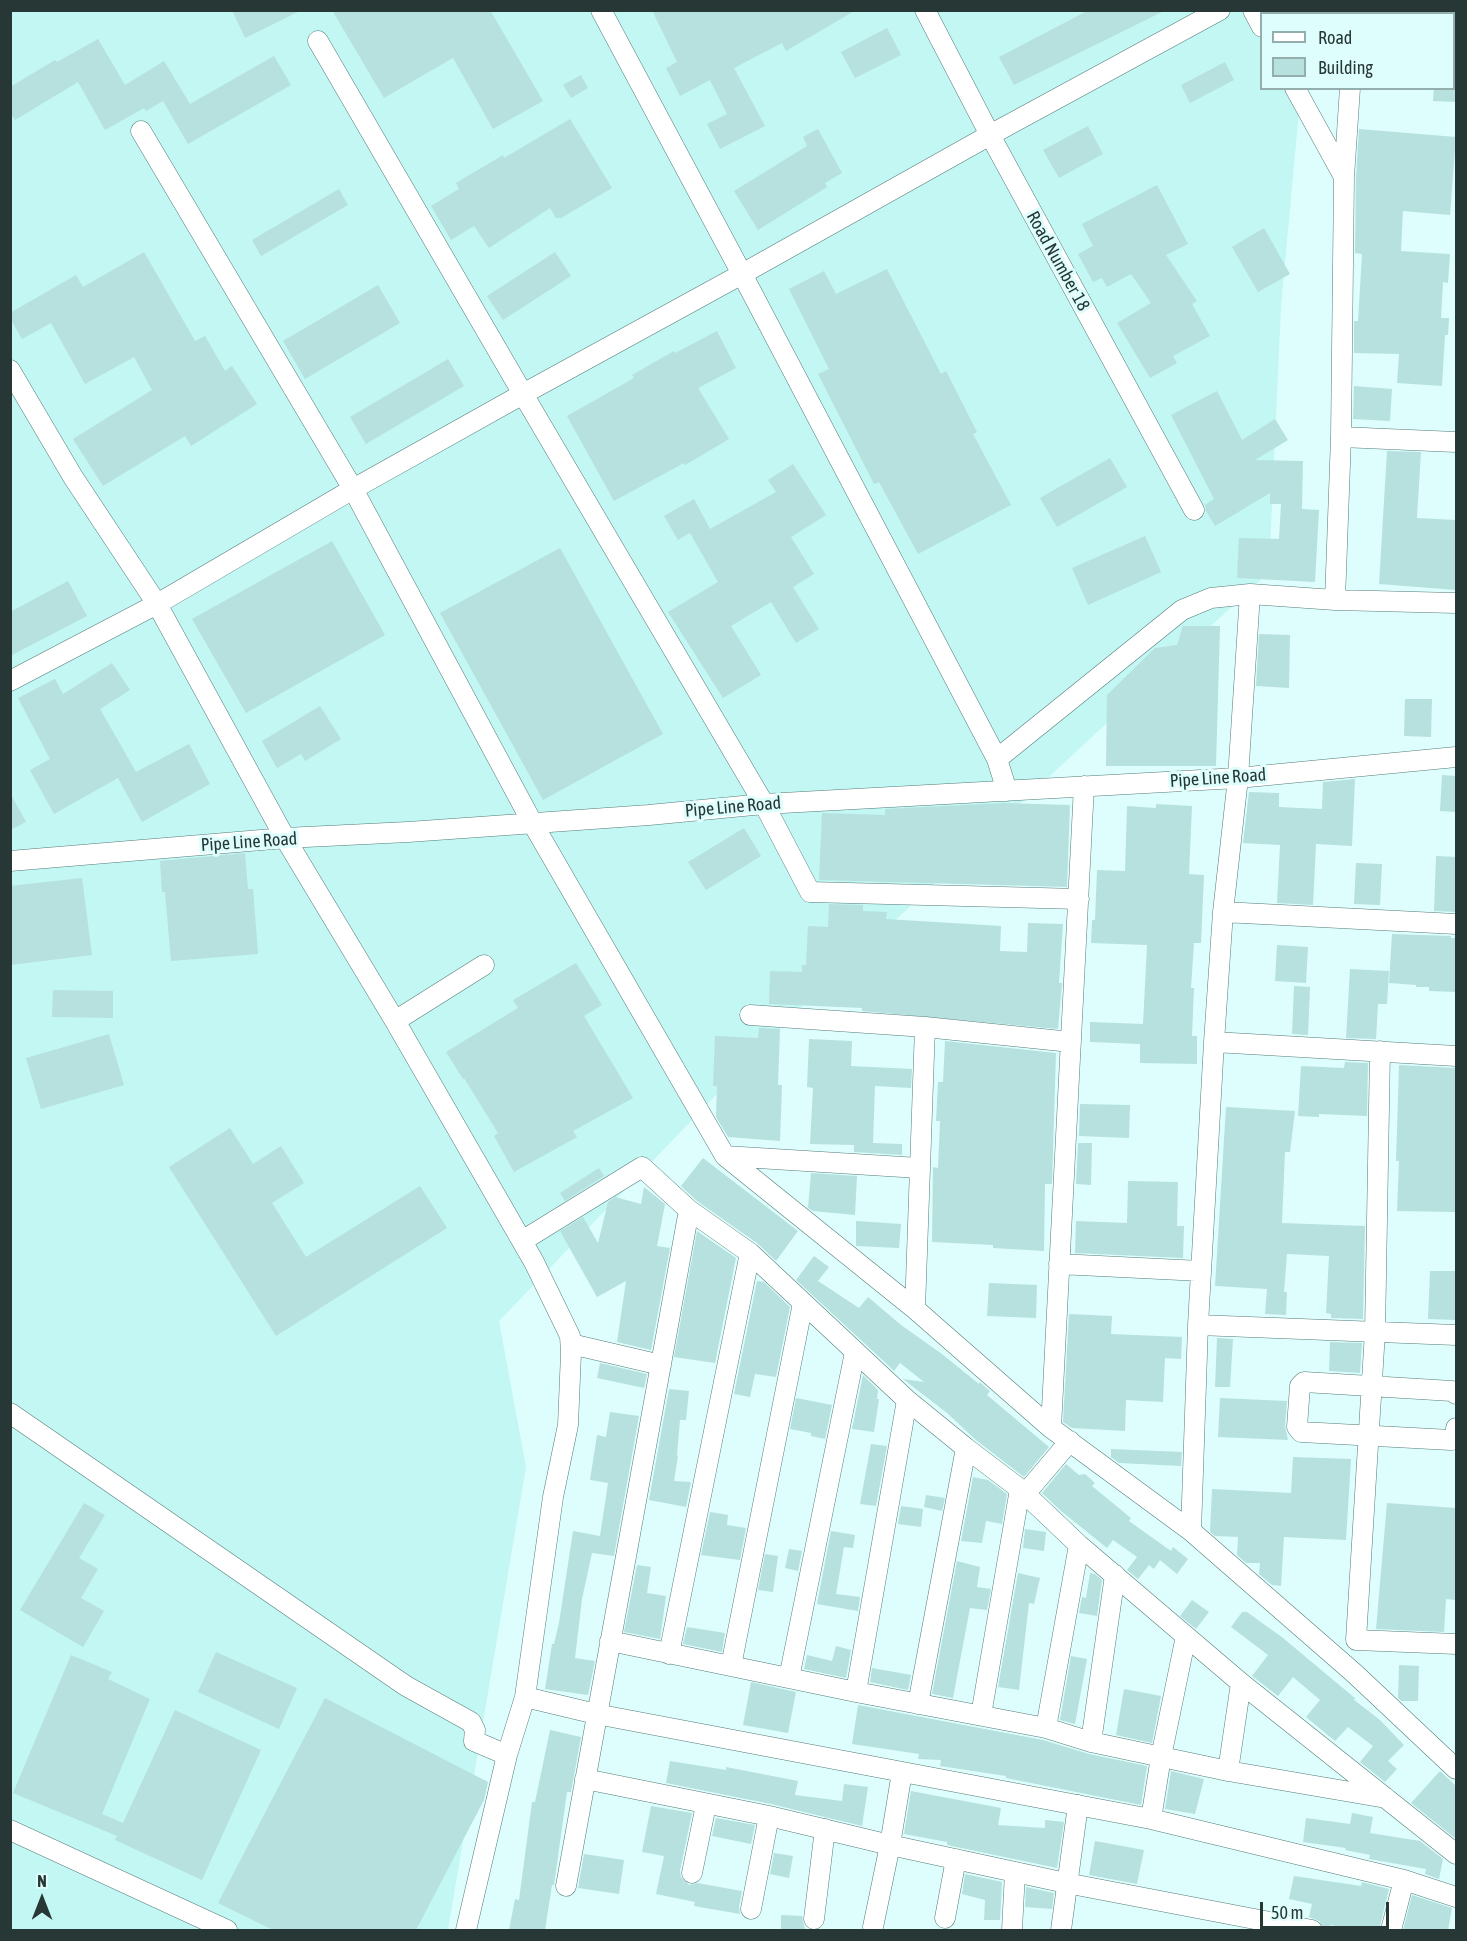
<!DOCTYPE html>
<html>
<head>
<meta charset="utf-8">
<style>
  body { margin:0 }
  #map { position:relative; width:1467px; height:1941px; overflow:hidden; background:#ddfefc; font-family:"Asap Condensed",sans-serif }
  canvas { display:block }
  .frame { position:absolute; inset:0; border:12px solid #273736; pointer-events:none }
  .legend { position:absolute; left:1260px; top:12px; width:195px; height:78px; box-sizing:border-box; background:#ddfefc; border:2px solid #94aead; margin:0; padding:8px 10px; list-style:none; font-size:18px; color:#273736 }
  .legend li { display:flex; align-items:center; gap:12px; height:30px }
  .legend b { width:30px; border:2px solid #94aead }
  .north { position:absolute; left:12px; top:1869px; width:60px; height:60px; -webkit-text-stroke:4px #ddfefc; paint-order:stroke; rotate:0deg; font-size:16px; font-weight:700; line-height:24px; text-align:center; color:#273736 }
  .north::after { content:''; display:block; margin:auto; width:21px; height:27px; background:#273736; clip-path:polygon(50% 0,100% 100%,50% 72%,0 100%) }
  .scale { position:absolute; left:1260px; top:1902px; width:129px; height:27px; box-sizing:border-box; border:3px solid #273736; border-top:0; padding-left:8px; font-size:18px; line-height:21px; white-space:nowrap; color:#273736; -webkit-text-stroke:4px #ddfefc; paint-order:stroke }
</style>
</head>
<body>
<div id="map">
<canvas width="1467" height="1941"></canvas>
<div class="frame"></div>
<ul class="legend">
<li><b style="height:8px;background:#fff"></b>Road</li>
<li><b style="height:16px;background:#b7e1de"></b>Building</li>
</ul>
<div class="north">N</div>
<div class="scale">50 m</div>
</div>
<script>
const ctx = document.querySelector('canvas').getContext('2d');
ctx.lineJoin = 'round';
function fillPath(path, color) {
  ctx.fillStyle = color;
  ctx.fill(path, 'evenodd');
}
function poly(rows) {
  const path = new Path2D();
  for (const r of rows) {
    path.moveTo(r[0], r[1]);
    for (let i = 2; i < r.length; i += 2) path.lineTo(r[i], r[i + 1]);
  }
  return path;
}
function trace(path, color, width, dash) {
  ctx.strokeStyle = color;
  ctx.lineWidth = width;
  ctx.lineCap = dash ? 'butt' : 'round';
  ctx.setLineDash(dash || []);
  ctx.stroke(path);
}
function drawText(font, color, halo, rows, align = 'center') {
  ctx.font = font + ' "Asap Condensed",sans-serif';
  ctx.lineWidth = 6;
  ctx.setLineDash([]);
  ctx.textBaseline = 'middle';
  ctx.strokeStyle = halo;
  ctx.fillStyle = color;
  for (const [text, x, y, turn = 0] of rows) {
    ctx.save();
    ctx.translate(x, y);
    ctx.rotate((+turn || 0) * Math.PI / 180);
    ctx.textAlign = isNaN(turn) ? turn : align;
    if (halo) ctx.strokeText(text, 0, 0);
    ctx.fillText(text, 0, 0);
    ctx.restore();
  }
}
fillPath(poly([
  [11,11,1308,11,1308,13,1262,14,1262,88,1301,89,1281,307,1269,572,788,1020,499,1321,526,1467,448,1930,11,1930]
]), '#c2f7f3');
fillPath(poly([
  [232,10,302,10,245,38],
  [332,10,490,10,543,101,493,129,453,58,384,98],
  [652,10,856,10,786,51,782,43,734,68,765,126,720,149,707,124,727,114,710,80,680,96,666,68,677,62],
  [1089,10,1166,10,1014,85,999,57],
  [887,28,901,55,855,78,841,52],
  [98,39,125,85,164,61,190,104,274,56,291,85,188,144,163,101,146,111,144,108,105,130,78,82,15,120,10,113,10,87,55,60,57,62],
  [1225,62,1234,80,1190,103,1181,85],
  [581,75,588,88,571,98,563,85],
  [1434,88,1456,88,1456,102,1433,101],
  [570,119,612,188,561,218,556,218,550,208,489,248,474,226,451,240,431,206,459,189,456,183,503,155,504,158],
  [1088,126,1103,154,1059,178,1043,150],
  [818,129,842,173,825,183,827,187,758,230,734,191,807,146,803,137],
  [1359,129,1456,137,1450,215,1403,211,1401,251,1450,254,1448,283,1443,282,1441,318,1449,318,1448,335,1445,335,1442,386,1397,383,1399,354,1354,353,1354,321,1358,321,1362,254,1355,253,1356,177],
  [1157,185,1188,244,1166,255,1197,301,1192,304,1210,336,1173,356,1177,363,1150,378,1117,323,1151,303,1131,274,1107,287,1102,278,1093,282,1078,254,1093,246,1082,224],
  [339,189,348,205,261,256,252,240],
  [1264,228,1290,274,1258,292,1232,247],
  [144,252,195,341,205,336,225,371,232,366,257,404,191,446,185,436,103,486,73,439,152,390,134,357,85,384,51,323,22,339,10,318,10,313,76,275,83,287],
  [555,252,571,276,503,320,487,296],
  [887,269,941,374,946,371,977,432,973,434,1011,505,918,554,879,482,874,484,818,374,829,369,789,289,824,271,836,294],
  [378,285,400,323,305,379,283,341],
  [717,331,736,368,698,388,729,439,685,465,684,463,614,501,567,416,634,378,632,375,674,351,675,353],
  [448,359,464,386,366,444,350,417],
  [1354,386,1392,389,1390,421,1353,419],
  [1217,391,1242,440,1275,419,1288,440,1255,460,1303,461,1302,509,1319,510,1315,582,1237,578,1239,538,1279,539,1281,504,1270,504,1270,493,1215,526,1206,511,1205,505,1214,499,1171,415],
  [1387,451,1421,452,1417,518,1456,520,1456,590,1379,584],
  [1110,458,1127,487,1057,527,1040,498],
  [793,464,826,515,791,537,814,574,793,587,819,629,796,643,771,602,731,626,761,675,723,698,668,612,718,582,690,533,678,540,664,516,694,499,710,529,776,492,768,480],
  [1145,536,1161,572,1088,605,1072,568],
  [332,541,385,635,246,713,192,619],
  [560,548,663,734,543,800,440,613],
  [68,581,87,616,10,656,10,612],
  [1183,626,1220,626,1216,766,1106,766,1107,695,1155,648,1177,645],
  [1259,634,1290,635,1289,688,1256,686],
  [112,663,130,690,100,709,136,772,189,744,210,784,142,822,118,778,54,814,30,770,50,759,18,698,55,679,63,694],
  [1405,699,1432,699,1431,737,1404,736],
  [320,706,341,739,305,761,301,754,277,768,262,741],
  [1442,775,1456,776,1456,812,1440,811],
  [1355,779,1352,846,1316,844,1313,905,1277,903,1280,845,1243,843,1249,792,1279,793,1279,807,1322,809,1323,782],
  [10,793,26,822,10,830],
  [1004,803,1070,805,1067,887,819,880,822,813,885,815,885,809],
  [1156,804,1192,806,1189,874,1204,875,1201,943,1194,943,1191,988,1194,988,1192,1036,1197,1036,1197,1064,1140,1063,1140,1044,1090,1042,1090,1022,1143,1024,1147,945,1091,943,1092,920,1095,920,1097,870,1125,871,1127,806,1156,808],
  [744,828,761,856,706,890,688,862],
  [245,853,248,889,253,889,258,954,171,961,165,892,162,892,160,861],
  [1436,856,1456,857,1456,912,1434,911],
  [1356,863,1382,864,1380,905,1354,904],
  [82,878,92,955,10,965,10,886],
  [829,904,863,905,863,911,887,912,886,919,1001,926,1000,951,1027,952,1028,923,1063,924,1059,983,1062,983,1058,1029,862,1011,862,1008,769,1004,770,971,802,972,802,965,806,965,808,926,828,927],
  [1392,934,1451,936,1451,938,1456,938,1456,992,1429,991,1429,987,1416,987,1416,985,1389,983],
  [1277,945,1308,947,1306,983,1275,981],
  [576,963,602,1005,584,1016,633,1098,573,1131,577,1137,514,1172,494,1136,498,1133,464,1078,463,1079,446,1052,518,1008,513,1000],
  [1350,969,1389,971,1387,1004,1378,1004,1376,1039,1346,1038],
  [1294,986,1310,987,1308,1035,1292,1034],
  [53,990,113,991,113,1018,52,1017],
  [759,1028,780,1029,778,1085,782,1085,780,1141,728,1137,716,1117,717,1086,713,1086,715,1036,758,1038],
  [109,1034,124,1085,41,1109,26,1058],
  [809,1039,852,1041,851,1066,912,1069,911,1088,875,1086,873,1143,902,1144,902,1155,854,1152,854,1145,810,1144,813,1088,807,1087],
  [945,1041,1056,1053,1052,1184,1045,1184,1044,1251,993,1248,993,1245,932,1242,933,1167,938,1168,940,1121,936,1121,938,1082,943,1082],
  [1345,1062,1368,1063,1367,1116,1319,1114,1319,1117,1298,1116,1301,1066,1344,1068],
  [1399,1065,1456,1068,1456,1212,1397,1211,1399,1161,1396,1161],
  [1080,1104,1130,1105,1129,1138,1079,1136],
  [1226,1107,1295,1111,1290,1152,1285,1152,1282,1223,1365,1226,1363,1319,1331,1318,1331,1314,1326,1313,1329,1256,1287,1254,1284,1292,1287,1292,1286,1315,1265,1314,1267,1289,1215,1286],
  [230,1128,253,1164,281,1146,304,1183,272,1203,306,1257,420,1186,447,1228,276,1336,169,1167],
  [1078,1143,1092,1143,1091,1185,1076,1184],
  [703,1158,798,1231,776,1261,757,1243,697,1201,681,1186],
  [599,1168,604,1176,565,1201,560,1193],
  [811,1173,857,1176,855,1215,813,1211,808,1208],
  [1128,1181,1178,1182,1177,1226,1184,1226,1183,1258,1075,1253,1076,1221,1127,1223],
  [644,1187,665,1204,657,1246,670,1248,651,1350,617,1342,626,1281,597,1297,560,1231,583,1217,598,1243,608,1202,615,1197,641,1204],
  [856,1221,901,1224,899,1248,856,1246],
  [697,1231,736,1258,715,1363,674,1357],
  [814,1256,829,1267,818,1281,859,1308,868,1297,901,1325,942,1354,979,1384,980,1382,986,1388,990,1391,987,1395,1049,1447,1024,1477,976,1440,947,1413,903,1379,924,1382,900,1363,894,1371,890,1367,796,1280],
  [1430,1271,1456,1271,1456,1320,1428,1319],
  [757,1281,764,1282,790,1307,776,1377,755,1374,750,1397,734,1394],
  [989,1283,1037,1285,1036,1318,987,1316],
  [1069,1314,1112,1316,1111,1334,1182,1337,1181,1359,1165,1358,1163,1402,1126,1400,1125,1431,1072,1428,1063,1422],
  [1217,1338,1233,1339,1230,1387,1215,1387],
  [1330,1342,1362,1343,1360,1373,1329,1371],
  [600,1363,647,1374,644,1388,597,1378],
  [863,1375,878,1390,877,1399,879,1399,874,1432,852,1429],
  [669,1389,689,1391,686,1420,680,1420,677,1455,678,1456,674,1481,691,1482,686,1507,649,1500],
  [796,1398,832,1405,825,1439,811,1436,811,1433,790,1429],
  [1220,1398,1287,1401,1285,1426,1288,1440,1218,1437],
  [610,1412,639,1416,614,1556,592,1553,582,1599,575,1658,595,1661,588,1695,545,1689,552,1644,554,1644,559,1623,573,1531,600,1536,608,1483,590,1480,597,1435,606,1437],
  [871,1444,887,1446,876,1506,860,1504],
  [1111,1449,1182,1452,1181,1466,1119,1463,1111,1457],
  [1293,1457,1351,1459,1346,1540,1284,1537,1281,1586,1272,1585,1259,1574,1260,1563,1246,1563,1237,1555,1238,1537,1215,1536,1210,1532,1212,1489,1291,1493],
  [1066,1464,1079,1475,1085,1474,1095,1483,1092,1486,1131,1518,1129,1521,1171,1551,1173,1547,1188,1559,1177,1574,1160,1560,1154,1569,1149,1565,1138,1579,1127,1570,1137,1557,1113,1540,1107,1548,1061,1511,1042,1493],
  [973,1477,988,1480,1007,1494,1002,1524,986,1521,982,1543,961,1541],
  [926,1495,945,1498,942,1511,924,1507],
  [84,1503,105,1515,79,1558,98,1569,81,1598,104,1611,83,1647,20,1610],
  [1387,1503,1456,1508,1456,1600,1446,1599,1444,1632,1376,1629],
  [901,1506,923,1509,921,1527,898,1524],
  [710,1512,728,1515,727,1525,746,1528,740,1560,701,1555],
  [1025,1529,1046,1532,1044,1551,1023,1548],
  [831,1531,855,1535,853,1548,844,1547,836,1594,860,1597,858,1611,817,1604],
  [789,1549,802,1551,798,1571,785,1568],
  [765,1554,778,1556,773,1592,758,1590],
  [957,1561,980,1567,977,1587,991,1589,987,1610,970,1608,953,1698,932,1694],
  [637,1565,651,1567,647,1593,666,1596,660,1639,624,1632],
  [1018,1573,1040,1578,1034,1604,1029,1603,1019,1690,998,1687],
  [1090,1573,1095,1574,1102,1580,1097,1616,1079,1613,1082,1597,1086,1598],
  [1192,1600,1209,1612,1196,1629,1180,1616],
  [1242,1612,1247,1612,1283,1638,1356,1699,1353,1699,1380,1720,1404,1745,1388,1761,1397,1769,1385,1782,1360,1762,1373,1746,1348,1727,1335,1741,1306,1717,1320,1700,1293,1677,1278,1696,1252,1676,1268,1655,1231,1627],
  [687,1627,725,1633,722,1652,683,1644],
  [836,1646,851,1650,846,1678,804,1669,807,1655,832,1661],
  [216,1652,297,1688,279,1729,198,1692],
  [71,1655,112,1672,108,1679,150,1699,102,1814,123,1823,175,1710,261,1750,202,1880,115,1840,117,1836,13,1793],
  [1071,1656,1087,1659,1075,1724,1060,1720],
  [1399,1665,1419,1666,1418,1701,1401,1701,1398,1698],
  [872,1668,911,1675,908,1690,870,1682],
  [751,1682,796,1692,788,1733,743,1725],
  [1124,1689,1161,1696,1152,1743,1116,1735],
  [325,1698,488,1782,484,1800,416,1930,273,1930,218,1903],
  [858,1705,1043,1740,1089,1754,1147,1766,1141,1805,1006,1778,1006,1776,940,1766,941,1760,918,1759,919,1754,852,1744],
  [550,1730,581,1737,571,1792,567,1792,554,1885,552,1885,545,1930,509,1930,515,1899,519,1900,532,1802,535,1802],
  [670,1761,726,1770,726,1767,798,1781,795,1795,842,1801,844,1784,868,1787,862,1826,771,1804,666,1783],
  [1171,1771,1204,1779,1195,1814,1165,1809],
  [1440,1771,1456,1786,1456,1839,1411,1803],
  [911,1791,1001,1808,998,1825,1045,1828,1045,1820,1064,1822,1057,1868,947,1845,947,1842,904,1834],
  [651,1806,692,1813,680,1871,681,1877,689,1885,697,1883,742,1891,739,1907,740,1914,694,1906,695,1902,656,1894,664,1856,642,1852],
  [1352,1813,1373,1817,1370,1833,1420,1841,1443,1859,1439,1879,1425,1874,1426,1869,1369,1859,1370,1855,1345,1850,1346,1848,1303,1842,1306,1818,1350,1824],
  [716,1818,755,1825,751,1844,712,1836],
  [1095,1841,1144,1850,1137,1884,1089,1875],
  [774,1853,793,1856,789,1878,770,1874],
  [584,1854,624,1860,619,1894,578,1888],
  [965,1874,1002,1882,1000,1920,984,1920,985,1900,962,1894],
  [1294,1876,1361,1886,1362,1882,1389,1889,1379,1930,1361,1930,1330,1925,1329,1930,1324,1929,1319,1921,1309,1917,1312,1904,1289,1899],
  [1026,1887,1054,1893,1052,1909,1025,1907],
  [1412,1895,1452,1908,1448,1930,1403,1930],
  [781,1915,802,1916,805,1930,781,1930]
]), '#b7e1de');
const minor = poly([
  [601,10,742,274,997,759,1007,791],
  [925,10,990,135,1194,510],
  [1253,10,1262,27],
  [1353,14,1353,10],
  [318,41,523,394,764,804,810,892,1079,899],
  [1454,57,1456,57],
  [1295,88,1344,177],
  [141,131,353,489,533,824,725,1156,915,1309,1051,1428,1191,1531,1354,1673,1456,1769],
  [10,370,73,477,157,604,285,838,395,1021,534,1262,570,1336,571,1353,568,1425,553,1497,525,1697],
  [1341,437,1456,442],
  [1335,600,1341,437,1344,177,1350,88],
  [10,681,157,604,353,489,523,394,742,274,990,135,1220,10],
  [997,759,1182,610,1211,598,1250,594,1335,600,1456,603],
  [10,861,285,838,408,832,649,815,764,804,1238,778,1456,757],
  [1223,912,1456,924],
  [750,1015,925,1027,1071,1042],
  [395,1021,484,965],
  [1214,1042,1456,1056],
  [1380,1051,1375,1332,1356,1640,1456,1644],
  [725,1156,919,1168],
  [522,1241,642,1167,689,1210,750,1253,907,1400,966,1448,1020,1489,1079,1545,1241,1683,1456,1854],
  [1059,1264,1201,1271],
  [915,1309,925,1027],
  [1198,1325,1456,1335],
  [571,1344,661,1365],
  [1456,1394,1452,1391,1304,1382,1300,1386,1297,1427,1301,1432,1451,1440,1456,1434,1456,1428],
  [10,1413,406,1686,471,1722,475,1730,474,1741,507,1755],
  [1051,1428,1084,786],
  [1025,1494,1070,1441],
  [1191,1531,1198,1325,1214,1042,1223,912,1238,778,1250,594],
  [610,1641,856,1692,1046,1728,1091,1742,1228,1771,1386,1798],
  [669,1654,750,1253],
  [731,1666,803,1303],
  [789,1678,855,1352],
  [856,1692,907,1400],
  [918,1704,966,1448],
  [981,1715,1020,1489],
  [1046,1728,1079,1545],
  [1091,1742,1115,1575],
  [1228,1771,1241,1683],
  [585,1779,769,1816,890,1845,1066,1883,1312,1930],
  [1151,1819,1161,1757,1186,1636],
  [10,1830,227,1930],
  [692,1873,706,1805],
  [566,1886,689,1210],
  [751,1909,769,1816],
  [945,1918,956,1859],
  [814,1919,825,1829],
  [873,1927,890,1845,902,1772],
  [466,1930,507,1755,525,1697,596,1714,1151,1819,1404,1880,1456,1897],
  [1012,1930,1015,1872],
  [1061,1930,1078,1805],
  [1391,1930,1404,1880]
]);
trace(minor, '#557c79', 21);
trace(minor, '#fff', 20);
drawText('18px', '#273736', '#ddfefc', [
  ["Road Number 18",1058,261,61],
  ["Pipe Line Road",1218,778,-4],
  ["Pipe Line Road",733,807,-5],
  ["Pipe Line Road",249,842,-4]
]);
</script>
</body>
</html>
